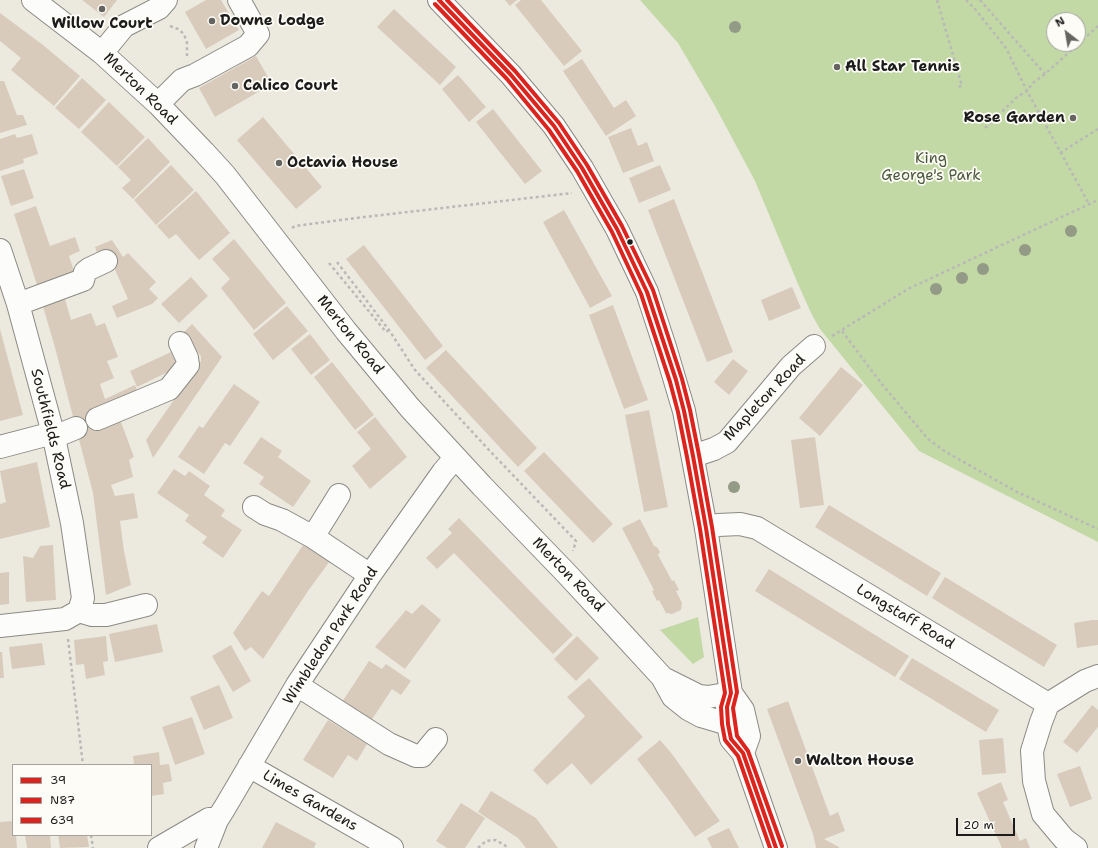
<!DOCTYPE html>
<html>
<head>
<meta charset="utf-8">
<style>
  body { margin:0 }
  #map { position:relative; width:1098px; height:848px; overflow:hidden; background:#eceadf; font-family:"Shantell Sans",sans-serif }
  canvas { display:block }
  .legend { position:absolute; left:12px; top:764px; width:140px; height:72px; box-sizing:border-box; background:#fdfcf7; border:1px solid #a3a29f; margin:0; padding:5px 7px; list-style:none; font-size:12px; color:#1c1c1c }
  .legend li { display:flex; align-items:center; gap:8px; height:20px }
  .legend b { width:20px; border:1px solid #a3a29f }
  .north { position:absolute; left:1046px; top:12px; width:40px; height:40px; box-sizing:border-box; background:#fdfcf7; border:1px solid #a3a29f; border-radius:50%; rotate:329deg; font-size:11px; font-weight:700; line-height:16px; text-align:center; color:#1c1c1c }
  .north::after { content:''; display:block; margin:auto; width:14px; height:18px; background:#656460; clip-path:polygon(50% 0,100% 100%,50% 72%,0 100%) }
  .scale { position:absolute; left:956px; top:818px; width:59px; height:18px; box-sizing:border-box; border:2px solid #1c1c1c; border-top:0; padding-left:5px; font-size:12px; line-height:14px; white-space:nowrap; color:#1c1c1c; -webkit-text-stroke:3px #fdfcf7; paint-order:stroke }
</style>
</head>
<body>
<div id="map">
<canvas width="1098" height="848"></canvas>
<ul class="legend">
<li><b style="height:5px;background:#dc241f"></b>39</li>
<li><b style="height:5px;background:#dc241f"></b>N87</li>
<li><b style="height:5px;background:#dc241f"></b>639</li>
</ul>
<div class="north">N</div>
<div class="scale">20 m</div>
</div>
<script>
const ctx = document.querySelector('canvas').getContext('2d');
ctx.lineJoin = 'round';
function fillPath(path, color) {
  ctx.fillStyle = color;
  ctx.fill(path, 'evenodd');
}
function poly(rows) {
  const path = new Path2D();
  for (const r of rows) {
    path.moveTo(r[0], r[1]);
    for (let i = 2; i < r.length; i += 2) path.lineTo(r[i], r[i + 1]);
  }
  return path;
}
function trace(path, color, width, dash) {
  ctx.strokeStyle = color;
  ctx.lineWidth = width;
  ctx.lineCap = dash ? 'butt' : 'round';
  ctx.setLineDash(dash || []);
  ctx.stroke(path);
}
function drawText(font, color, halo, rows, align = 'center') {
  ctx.font = font + ' "Shantell Sans",sans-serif';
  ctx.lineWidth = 3.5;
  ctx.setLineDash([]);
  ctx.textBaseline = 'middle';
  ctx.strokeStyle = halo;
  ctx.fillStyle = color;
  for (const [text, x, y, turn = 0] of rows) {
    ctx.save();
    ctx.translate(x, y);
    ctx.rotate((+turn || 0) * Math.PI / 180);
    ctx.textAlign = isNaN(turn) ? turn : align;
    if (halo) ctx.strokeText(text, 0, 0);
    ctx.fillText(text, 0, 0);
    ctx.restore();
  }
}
fillPath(poly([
  [640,0,1098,0,1098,542,919,451,820,329,812,315,798,284,755,181,715,106,678,43],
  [1054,20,1078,20,1078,44,1054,44],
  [698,617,704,657,693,664,660,630]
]), '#c2d9a6');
fillPath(poly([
  [82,0,117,0,104,17],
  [206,0,221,0,239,30,206,49,185,12],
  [505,0,517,0,510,6],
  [521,0,541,0,582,51,564,66,515,5],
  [394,9,456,67,440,85,377,27],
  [0,13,43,45,80,76,54,106,11,70,21,58,0,41],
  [256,56,272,84,215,117,199,88],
  [582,59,614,108,626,100,636,116,606,136,563,71],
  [458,75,486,107,469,122,442,89],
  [82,78,106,100,79,129,55,108],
  [0,81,4,81,17,115,23,115,27,125,0,133],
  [109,102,145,137,117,166,81,132],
  [493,109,542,171,525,184,476,122],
  [263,117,322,187,296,209,237,140],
  [631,128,638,146,647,142,654,161,623,173,608,137],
  [15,134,17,138,32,134,38,154,23,159,24,163,0,171,0,139],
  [148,138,170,162,133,199,122,188,131,180,118,167],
  [171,165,194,190,156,225,134,200],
  [660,165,671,190,639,203,629,178],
  [24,169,34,198,11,206,1,176],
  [196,191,230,233,199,260,176,234,169,239,157,226],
  [674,199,733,352,707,362,648,210],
  [36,206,50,246,75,237,80,251,69,256,76,277,39,291,14,214],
  [564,210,612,296,590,308,543,222],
  [234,239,286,303,254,330,221,288,230,279,212,259],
  [112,240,123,257,128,253,156,282,149,289,158,298,152,304,117,318,112,306,128,299,108,254,99,258,95,247],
  [364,245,443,346,425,360,346,259],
  [191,277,208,296,179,323,161,304],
  [792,287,801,308,769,321,761,300],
  [63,292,71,320,91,313,96,326,105,323,118,357,107,361,114,378,100,384,105,399,135,385,139,396,118,414,134,457,129,460,133,477,111,485,115,496,134,493,138,518,120,521,124,551,131,585,106,595,93,493,54,344,41,300],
  [613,305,648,400,624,409,589,315],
  [287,306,308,331,273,360,253,334],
  [192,324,222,357,153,458,146,440,201,361,201,356,182,334],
  [0,329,23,415,0,421],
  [310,334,330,360,311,375,291,349],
  [446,350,537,448,518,467,426,368],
  [171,352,178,367,137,387,130,371],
  [733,359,748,371,729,395,714,382],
  [332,362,374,415,355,430,314,377],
  [841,367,863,385,820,436,799,418],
  [234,384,260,402,230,446,225,443,204,474,178,457,199,426,203,428],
  [649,410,668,507,644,512,625,415],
  [375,417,407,457,370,489,352,466,371,449,357,432],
  [261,437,282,451,278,457,311,481,293,507,259,484,264,477,243,463],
  [815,437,824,505,800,508,791,440],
  [544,452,613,524,593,543,524,471],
  [37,462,50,527,0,539,0,504,6,502,0,471],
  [174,469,185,476,189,471,210,486,204,495,225,510,221,516,242,530,223,558,202,543,207,537,185,521,189,515,157,493],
  [829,505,941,573,927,596,815,527],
  [459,518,573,635,553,654,454,553,437,569,426,558,452,533,448,529],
  [640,519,654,546,657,547,660,552,658,555,672,581,674,580,679,590,676,591,682,603,681,610,672,614,666,613,659,600,657,601,652,591,654,590,622,528],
  [53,545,56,600,26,602,23,556,33,558,40,546],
  [303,545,327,558,330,561,308,591,263,659,251,647,245,651,233,633,262,591,269,596],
  [769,569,909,656,895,677,755,591],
  [9,572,9,604,0,605,0,573],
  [945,577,1057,645,1044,667,932,598],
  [422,604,441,620,405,669,375,647,406,610,412,614],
  [1092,620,1098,620,1098,645,1077,648,1074,623],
  [157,624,163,652,115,662,109,634],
  [106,636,108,661,103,662,105,675,86,679,84,664,76,665,74,640],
  [577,636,599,658,576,681,554,659],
  [42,643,45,665,12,669,9,647],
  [231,645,251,681,233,692,212,656],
  [0,652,2,652,4,678,0,678],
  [912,658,999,710,986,732,899,679],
  [369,661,382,669,386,664,411,681,401,695,392,689,367,727,338,708],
  [589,678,643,737,591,785,572,763,547,785,533,770,585,716,567,697],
  [219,685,233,718,204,730,190,697],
  [788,701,830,816,838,812,845,831,824,839,839,847,839,848,816,848,813,834,767,709],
  [1092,705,1098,710,1098,727,1077,753,1063,742],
  [192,717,205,754,175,765,162,727],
  [328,720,367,744,357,761,348,755,333,778,303,760],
  [1003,738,1006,773,982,775,979,740],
  [660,740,672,754,720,821,695,837,667,798,637,759],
  [159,752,160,765,169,764,172,781,163,783,164,794,151,796,151,765,134,765,133,756],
  [1080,766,1092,799,1070,807,1057,774],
  [1001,782,1008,800,1003,802,1020,841,1026,838,1030,848,1002,848,977,793],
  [491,791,536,818,558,848,526,848,518,838,478,812],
  [461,803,485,818,465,848,447,848,436,841],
  [13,821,13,835,16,835,17,848,0,848,0,822],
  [276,822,316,843,314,848,262,848],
  [729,828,739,848,712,848,707,838],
  [25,835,50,835,51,848,27,848],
  [58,835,87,835,89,847,60,848]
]), '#d8cbbc');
const minor = poly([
  [33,0,102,53,158,104,204,152,225,175,346,331,410,408,482,486,566,573,617,628,662,677,673,697,688,709,701,716,728,724],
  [102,53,124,26,159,8,166,0],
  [158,104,182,80,195,75,248,46,258,34,239,0],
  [0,250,18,304,53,433,72,523,83,598,79,611],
  [18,304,83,280,85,272,89,269,106,261],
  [97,419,169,389,188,365,187,358,180,343],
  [54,437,76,428],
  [0,447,53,433],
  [693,456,714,449,727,442,791,366,814,346],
  [254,507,265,514,282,520,313,537,370,575],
  [706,528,718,525,740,524,757,528,1048,704,1085,681,1098,676],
  [313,537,339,495],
  [79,611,92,615,106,615,146,605],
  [0,626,65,619,79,611],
  [665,679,699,696,708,697,731,693],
  [297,685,389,744,416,756,422,756,436,739],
  [1048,704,1041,722,1032,751,1034,781,1043,814,1064,839,1076,848],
  [249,766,392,848],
  [159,848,209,819,217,820],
  [206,848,217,820,224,809,297,685,370,575,443,472,455,458]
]);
const major = poly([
  [439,0,511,75,554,126,582,168,617,229,647,292,665,347,684,411,706,528,731,693,743,710,749,736,743,753],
  [731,693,727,707,728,724,731,739,743,753,776,848]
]);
trace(minor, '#8b8a84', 24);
trace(major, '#8b8a84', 24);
trace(poly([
  [937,0,962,86,958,87],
  [966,0,975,9,1006,48,1027,91,1089,204],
  [980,0,1045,74],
  [170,26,178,29,184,34,187,43,187,56],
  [985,128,1017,97,1027,91,1033,83,1045,74,1098,26],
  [1060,153,1098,129],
  [292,228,295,226,356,218,572,193],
  [337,262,389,330,415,370,489,450,576,541,573,551],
  [329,263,386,332,389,330],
  [842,331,881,383,928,439,946,452,1017,492,1098,529],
  [832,336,908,289,1098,200],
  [68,639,83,765],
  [91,835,93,848],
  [478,848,486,841,496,840,509,848]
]), '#b9b9b7', 2.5, [3, 3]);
trace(minor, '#fcfcfa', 22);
trace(major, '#fcfcfa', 22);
trace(poly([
  [439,0,511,75,554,126,582,168,617,229,647,292,676,380,684,411,693,456,706,528,731,693,727,707,728,724,731,739,743,753,776,848]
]), '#dc241f', 4);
trace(poly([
  [435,4,507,79,549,130,577,171,612,232,641,294,670,382,678,412,687,457,700,529,725,693,721,707,722,724,725,740,738,756,770,848]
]), '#dc241f', 4);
trace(poly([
  [447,0,515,71,559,123,587,165,622,226,653,290,682,379,690,410,699,455,712,527,737,692,733,708,737,736,748,751,782,846]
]), '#dc241f', 4);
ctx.fillStyle = '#939a85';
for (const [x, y] of [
  [735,27],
  [1071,231],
  [1025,250],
  [983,269],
  [962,278],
  [936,289],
  [734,487]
]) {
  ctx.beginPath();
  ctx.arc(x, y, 6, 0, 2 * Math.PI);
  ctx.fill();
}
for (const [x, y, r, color] of [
  [102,9,4,"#656460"],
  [212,21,4,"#656460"],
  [837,67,4,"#656460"],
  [235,86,4,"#656460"],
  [1073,118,4,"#656460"],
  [279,163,4,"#656460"],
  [630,242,3.5,"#1c1c1c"],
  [798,761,4,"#656460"]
]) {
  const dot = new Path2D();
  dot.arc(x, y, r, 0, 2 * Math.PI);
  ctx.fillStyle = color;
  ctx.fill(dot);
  trace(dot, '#fdfcf7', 1.5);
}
drawText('bold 15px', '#1c1c1c', '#fdfcf7', [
  ["Downe Lodge",220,21],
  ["Willow Court",102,24,"center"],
  ["All Star Tennis",845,67],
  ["Calico Court",243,86],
  ["Rose Garden",1065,118,"right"],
  ["Octavia House",287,163],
  ["Walton House",806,761]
], 'left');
drawText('15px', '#1c1c1c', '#fdfcf7', [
  ["Merton Road",140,89,44],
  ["Merton Road",350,335,51],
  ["Mapleton Road",765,398,-47],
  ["Southfields Road",50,429,76],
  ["Merton Road",568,575,46],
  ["Longstaff Road",905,617,31],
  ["Wimbledon Park Road",331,636,-57],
  ["Limes Gardens",310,801,30]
]);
drawText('15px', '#4a593c', '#fdfcf7', [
  ["King",931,159],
  ["George's Park",931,176]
]);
</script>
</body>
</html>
